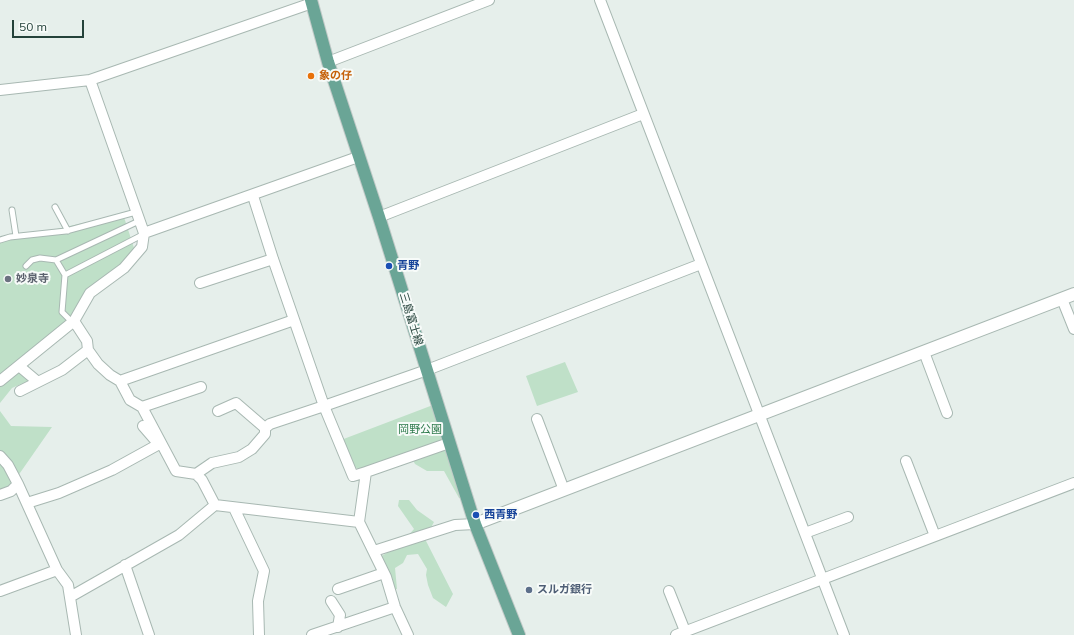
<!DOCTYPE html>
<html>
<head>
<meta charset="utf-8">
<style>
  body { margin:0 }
  #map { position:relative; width:1074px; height:635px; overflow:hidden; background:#e6efeb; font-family:Mulish,sans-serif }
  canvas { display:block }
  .scale { position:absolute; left:12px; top:20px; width:72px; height:18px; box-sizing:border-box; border:2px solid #24423a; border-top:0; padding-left:5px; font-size:12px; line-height:14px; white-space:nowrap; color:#24423a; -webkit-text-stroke:3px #f7fbf9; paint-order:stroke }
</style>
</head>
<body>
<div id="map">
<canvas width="1074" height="635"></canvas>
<div class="scale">50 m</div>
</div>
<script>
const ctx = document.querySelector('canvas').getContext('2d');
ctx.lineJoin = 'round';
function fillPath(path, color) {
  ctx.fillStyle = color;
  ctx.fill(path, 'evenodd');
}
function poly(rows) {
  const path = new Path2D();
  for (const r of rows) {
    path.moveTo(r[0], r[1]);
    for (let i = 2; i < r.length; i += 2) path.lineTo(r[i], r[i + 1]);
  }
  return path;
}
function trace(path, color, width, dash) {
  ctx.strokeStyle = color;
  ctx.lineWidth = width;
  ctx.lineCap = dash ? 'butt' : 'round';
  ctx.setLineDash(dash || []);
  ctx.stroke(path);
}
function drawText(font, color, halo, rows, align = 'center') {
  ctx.font = font + ' Mulish,"Noto Sans JP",sans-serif';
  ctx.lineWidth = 4;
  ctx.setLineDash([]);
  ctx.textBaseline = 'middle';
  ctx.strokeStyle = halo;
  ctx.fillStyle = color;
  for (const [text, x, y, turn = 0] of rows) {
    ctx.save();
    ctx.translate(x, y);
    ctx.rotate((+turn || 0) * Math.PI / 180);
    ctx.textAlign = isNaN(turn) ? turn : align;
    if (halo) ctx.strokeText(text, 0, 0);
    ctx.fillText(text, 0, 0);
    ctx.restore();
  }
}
fillPath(poly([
  [123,214,134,248,131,265,90,293,77,316,26,362,35,378,12,388,0,403,0,237,52,230],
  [565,362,578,392,537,406,526,376],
  [433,405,444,441,360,470,353,466,341,440],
  [0,411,11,426,52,427,13,483,0,491],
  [446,447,463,498,459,498,444,471,427,471,415,464,412,458],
  [399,500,409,500,417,510,434,522,425,539,453,594,446,607,433,598,428,585,426,575,427,569,418,554,407,555,403,563,395,568,397,589,392,590,378,558,399,546,414,529,398,506]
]), '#bfe0c8');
const service = poly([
  [55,207,68,231],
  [12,210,16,236],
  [0,240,10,237,66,231,136,212],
  [56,260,65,275,62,312,72,322],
  [26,266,32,260,40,258,56,260,139,221],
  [65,275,144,234]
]);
const minor = poly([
  [600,0,844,635],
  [328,62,489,0],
  [90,80,144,233,358,157],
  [0,90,90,80,312,3],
  [253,196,273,259,324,406,427,370,701,264],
  [379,217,643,114],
  [200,283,273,259],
  [1062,299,1074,329],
  [924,352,947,413],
  [19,366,38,382,20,391],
  [0,381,74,321],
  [120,381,110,375,98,364,88,350,87,341,74,321,90,293,124,268,142,247,144,233],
  [38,382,62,370,88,350],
  [142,407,201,387],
  [218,411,236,403,265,428],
  [537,419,564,490],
  [143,426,156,441],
  [0,456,8,465,18,484,57,570,68,585,76,635],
  [906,461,935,536],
  [196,474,212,463,239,457,252,449,265,434,265,428,270,424,324,406,353,476,366,472],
  [0,495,11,491,18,484],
  [27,503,59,493,112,470,161,443],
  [215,505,202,480,196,474,176,471,142,407,130,400,120,381,294,320],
  [234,508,264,571,258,601,259,635],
  [359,522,386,577,395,607,408,635],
  [805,533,848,517],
  [374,551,455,525,475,524],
  [125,565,149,635],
  [338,589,384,573],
  [0,591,57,570],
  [669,591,685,631],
  [70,597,179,535,215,505,359,522,366,472,449,443],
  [331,601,340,615,338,627],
  [312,635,395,607],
  [676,635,1074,483]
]);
const tertiary = poly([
  [475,524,1074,294]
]);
const primary = poly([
  [311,0,328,62,379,217,475,524,519,635]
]);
trace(service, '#a8b8b2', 7);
trace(minor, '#a8b8b2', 12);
trace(tertiary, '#a8b8b2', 14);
trace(primary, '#c2cac8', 14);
trace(service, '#fff', 5);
trace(minor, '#fff', 10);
trace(tertiary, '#fff', 12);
trace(primary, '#6aa596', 12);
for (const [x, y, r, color] of [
  [311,76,4,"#e8710a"],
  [389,266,4,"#1a4fb4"],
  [8,279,4,"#6b7280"],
  [476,515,4,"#1a4fb4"],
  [529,590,4,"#5c6f8a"]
]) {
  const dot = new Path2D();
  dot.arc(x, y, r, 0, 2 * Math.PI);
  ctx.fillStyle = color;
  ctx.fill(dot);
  trace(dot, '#f7fbf9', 1.5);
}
drawText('bold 11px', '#c56008', '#f7fbf9', [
  ["象の仔",319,76]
], 'left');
drawText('bold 11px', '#164399', '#f7fbf9', [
  ["青野",397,266],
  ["西青野",484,515]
], 'left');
drawText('bold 11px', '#5b616d', '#f7fbf9', [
  ["妙泉寺",16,279]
], 'left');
drawText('11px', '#24423a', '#f7fbf9', [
  ["三島富士線",411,319,73]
]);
drawText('11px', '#2d7a4b', '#f7fbf9', [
  ["岡野公園",420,430]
]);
drawText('bold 11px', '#4e5e75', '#f7fbf9', [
  ["スルガ銀行",537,590]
], 'left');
</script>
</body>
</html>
